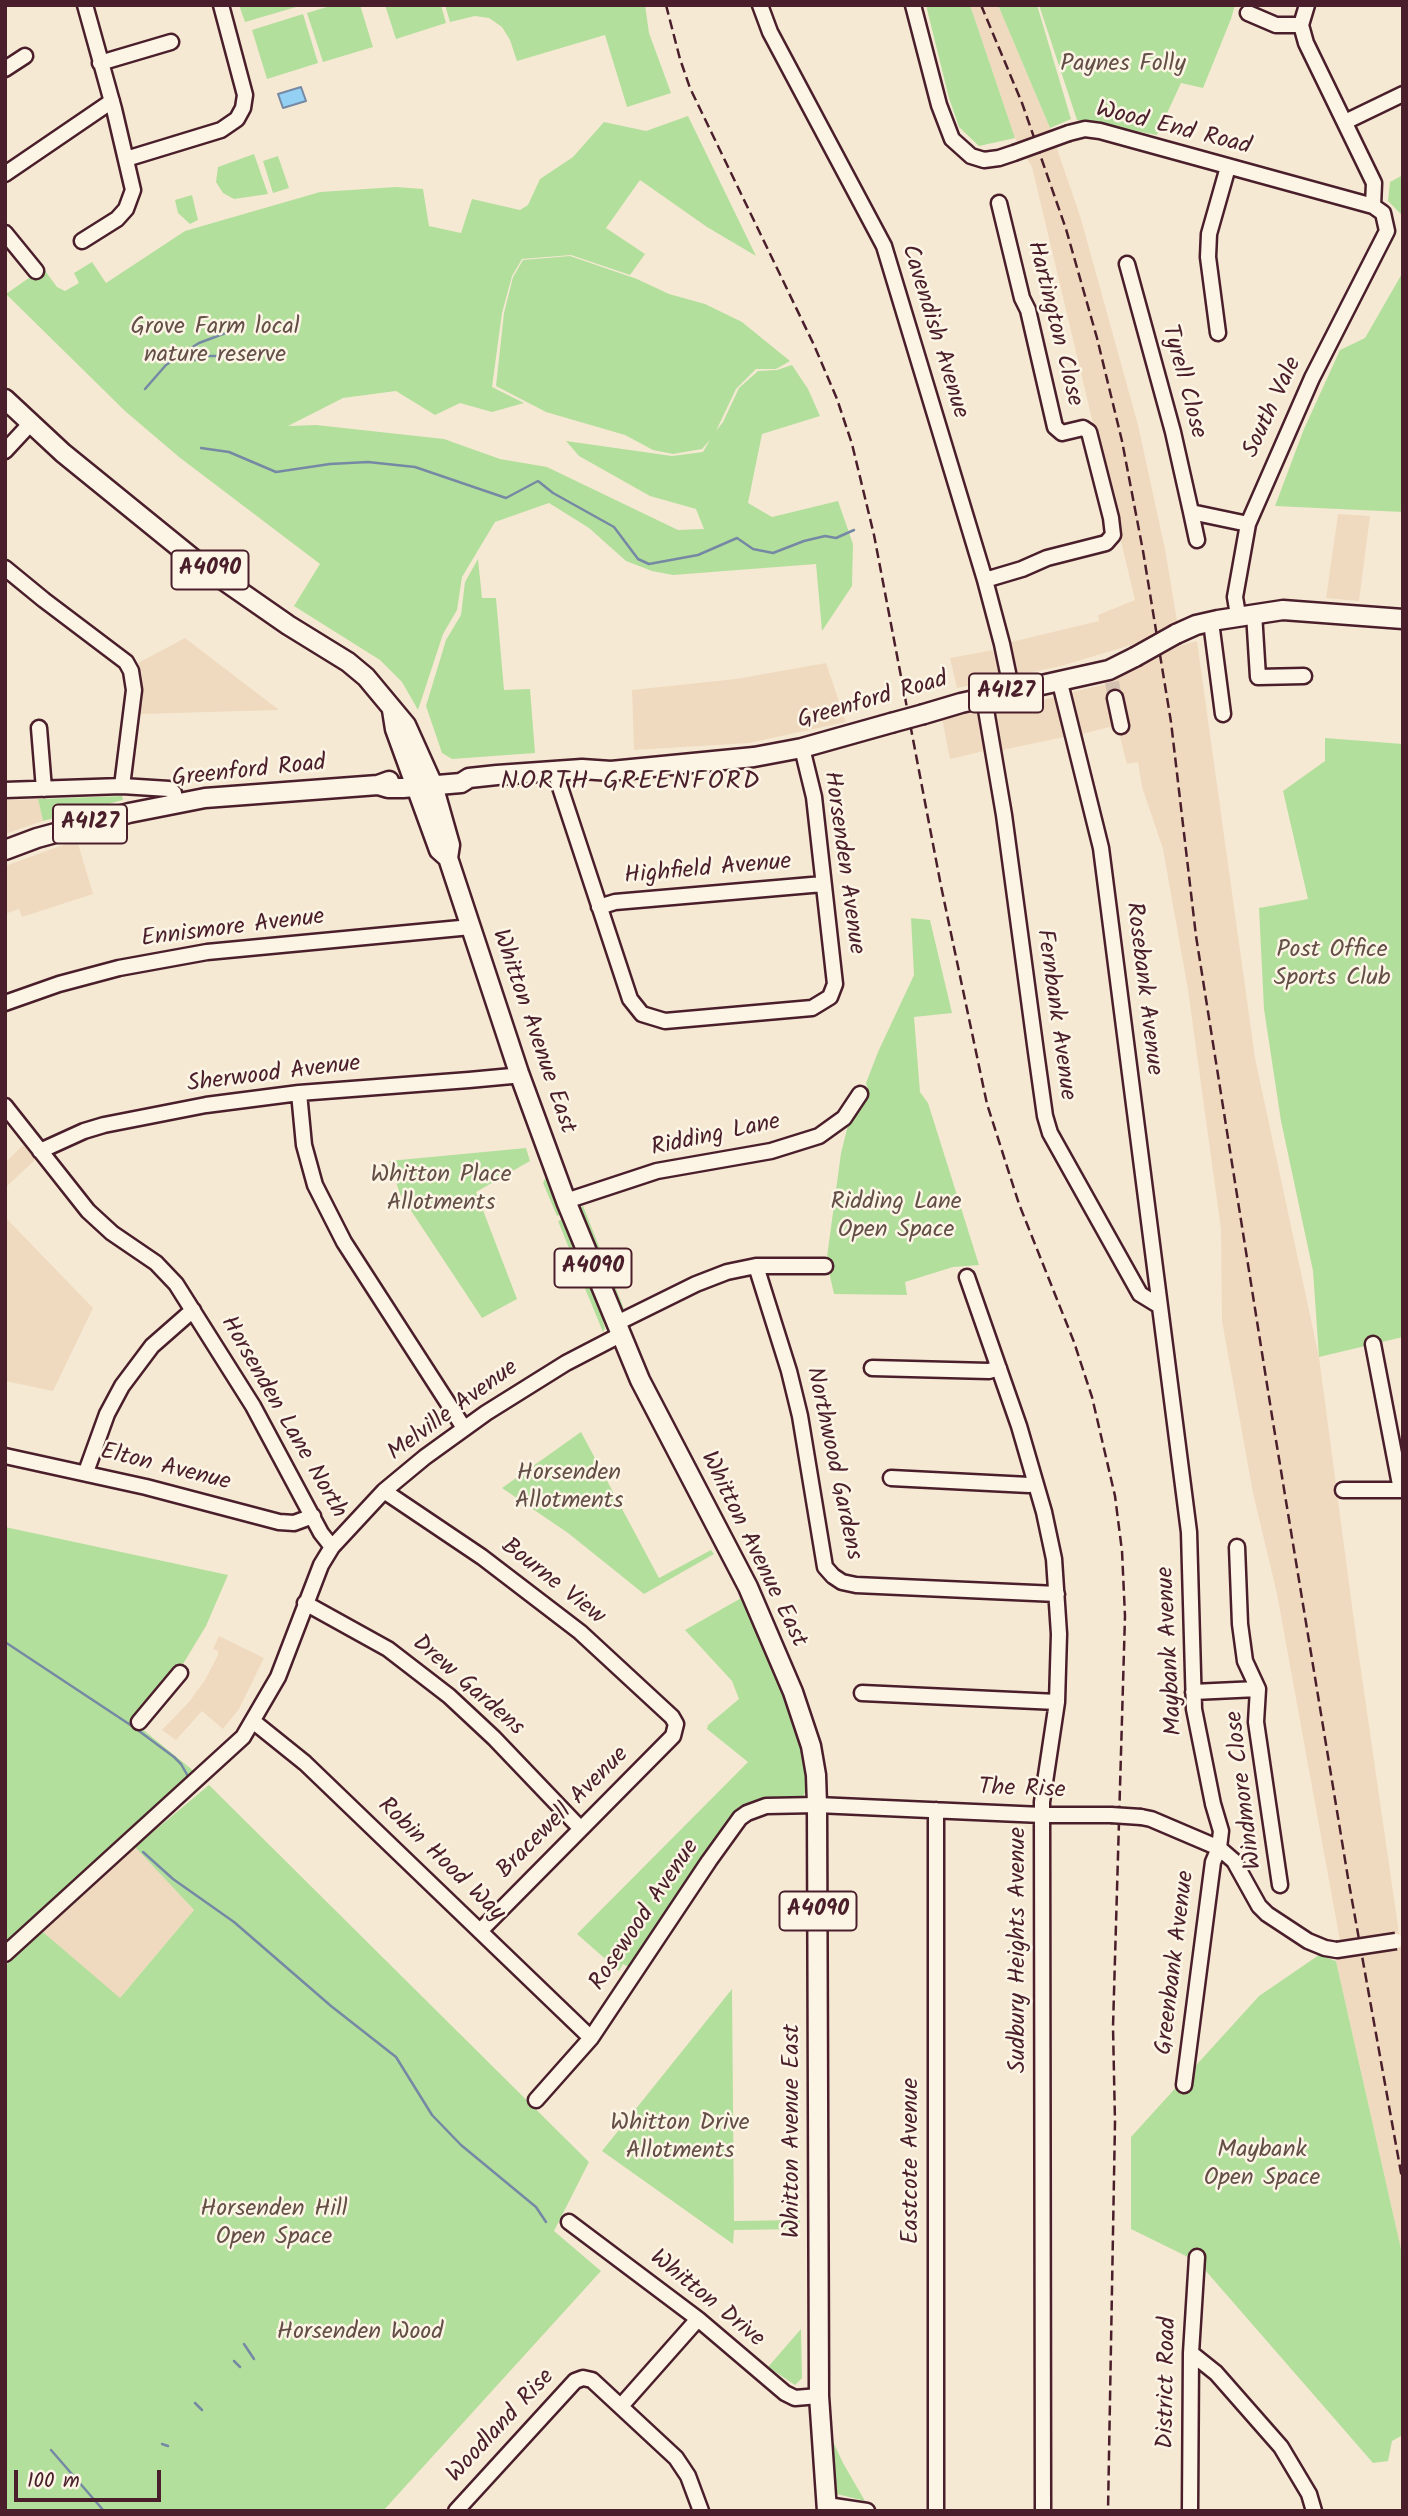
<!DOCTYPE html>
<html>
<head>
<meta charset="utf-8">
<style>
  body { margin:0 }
  #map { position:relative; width:1408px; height:2516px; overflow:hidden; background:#f6e9d4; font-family:Kalam,sans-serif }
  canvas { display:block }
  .frame { position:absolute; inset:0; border:7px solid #4a1f2b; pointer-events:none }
  .scale { position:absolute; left:14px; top:2470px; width:147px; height:32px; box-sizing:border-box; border:4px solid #4a1f2b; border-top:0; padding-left:9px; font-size:21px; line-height:24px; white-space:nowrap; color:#4a1f2b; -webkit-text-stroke:5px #fcf5e5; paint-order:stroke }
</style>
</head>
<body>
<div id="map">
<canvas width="1408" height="2516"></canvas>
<div class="frame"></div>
<div class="scale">100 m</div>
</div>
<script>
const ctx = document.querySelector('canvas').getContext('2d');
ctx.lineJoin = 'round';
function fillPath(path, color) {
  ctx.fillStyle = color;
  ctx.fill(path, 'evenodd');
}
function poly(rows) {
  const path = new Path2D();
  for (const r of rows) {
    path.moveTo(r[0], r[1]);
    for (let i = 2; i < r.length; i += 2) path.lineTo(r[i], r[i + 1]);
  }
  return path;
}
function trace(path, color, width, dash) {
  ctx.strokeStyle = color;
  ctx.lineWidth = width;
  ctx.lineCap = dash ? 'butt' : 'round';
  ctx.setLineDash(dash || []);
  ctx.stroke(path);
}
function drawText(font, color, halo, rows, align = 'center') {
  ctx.font = font + ' Kalam,sans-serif';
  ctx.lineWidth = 5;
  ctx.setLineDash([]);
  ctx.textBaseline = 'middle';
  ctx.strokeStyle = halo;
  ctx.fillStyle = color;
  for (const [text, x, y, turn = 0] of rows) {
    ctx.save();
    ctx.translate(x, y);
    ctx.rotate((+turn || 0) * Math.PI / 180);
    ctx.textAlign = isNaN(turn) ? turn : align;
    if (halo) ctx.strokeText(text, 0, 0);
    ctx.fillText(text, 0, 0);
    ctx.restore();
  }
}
fillPath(poly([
  [970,5,998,5,1050,128,1081,219,1138,425,1165,549,1177,621,1144,641,1061,666,1018,675,1011,642,1099,621,1098,615,1135,600,1032,167,1015,138],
  [1338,514,1370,516,1359,601,1326,598],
  [185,638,279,710,140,714,143,701,142,675,138,663],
  [1197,641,1255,1058,1319,1357,1356,1636,1403,1961,1403,2258,1336,1961,1340,1941,1277,1594,1253,1493,1222,1321,1221,1229,1188,990,1163,849,1142,787,1138,762,1127,764,1117,725,1082,734,1072,692,1107,684,1179,646],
  [993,650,1000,679,957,688,950,658],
  [826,663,846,722,749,743,634,750,632,690,736,679],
  [1055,697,1064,737,1002,750,995,710],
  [977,712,984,751,950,759,942,718],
  [38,799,43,821,5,834,5,800],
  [77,840,93,894,22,917,19,909,5,914,5,866],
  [23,1145,36,1159,5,1188,5,1163],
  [5,1217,93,1308,53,1391,5,1381],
  [219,1636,264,1658,239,1709,223,1729,202,1711,176,1740,162,1730,189,1702,205,1680,218,1655,218,1651,213,1649],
  [135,1847,194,1910,119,1999,43,1932]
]), '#efdabf');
fillPath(poly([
  [239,5,303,5,245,22],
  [333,5,360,5,373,47,323,62,307,13],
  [385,5,441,5,446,23,396,39],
  [445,5,645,5,649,33,671,93,627,107,605,35,517,61,510,40,502,27,489,18,475,16,450,22],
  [926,5,970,5,1015,138,979,146,959,127,949,98],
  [998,5,1037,5,1071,119,1050,128],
  [1039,5,1235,5,1231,19,1203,88,1181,83,1157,135,1077,120],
  [303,14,318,63,267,79,252,30],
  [688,116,756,256,707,227,640,180,606,228,645,254,630,275,571,255,522,259,512,276,502,313,492,387,524,403,492,412,460,403,435,415,396,391,343,398,288,426,316,425,444,439,500,459,547,467,678,530,704,529,696,509,650,496,579,456,566,441,672,456,703,452,710,440,702,449,673,454,653,450,625,435,546,412,496,386,504,313,513,277,523,260,570,256,637,279,669,294,705,304,742,322,790,361,776,369,756,369,736,389,716,431,723,422,739,388,758,371,777,370,792,365,808,389,820,416,762,434,748,503,772,517,838,501,853,544,852,586,822,631,816,564,673,575,652,571,626,561,589,528,549,503,495,522,462,577,457,610,443,634,418,710,402,682,380,660,294,606,320,564,179,457,125,411,6,294,43,268,57,287,65,291,79,283,74,273,92,262,106,283,185,231,320,192,396,187,423,189,429,226,461,233,472,199,520,210,528,205,540,179,573,157,604,122,646,131],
  [254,154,268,194,234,199,223,193,216,182,218,167],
  [278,156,289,188,273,193,263,161],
  [1403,175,1403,216,1388,201,1390,182],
  [192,195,198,220,190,224,178,213,175,200],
  [1403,272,1403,512,1275,506,1304,429,1340,350,1365,338],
  [478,559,482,598,496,598,504,690,530,689,535,753,452,759,442,753,426,706,446,640,461,615,465,582],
  [1325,738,1403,744,1403,1337,1319,1357,1313,1271,1281,1121,1264,1009,1259,908,1308,899,1283,791,1325,761],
  [122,796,123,800,43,821,38,799],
  [911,918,930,920,952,1013,914,1017,920,1092,928,1103,979,1265,953,1267,905,1282,907,1295,834,1294,829,1272,830,1259,827,1257,841,1153,848,1125,860,1111,869,1094,866,1083,878,1052,914,975],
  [526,1148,530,1161,476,1192,517,1299,482,1318,400,1194,389,1161],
  [547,1175,563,1213,557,1216,543,1183],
  [583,1206,602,1254,595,1257,582,1224,585,1222,579,1208],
  [565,1218,581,1259,580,1260,578,1257,573,1258,558,1221],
  [606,1263,624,1309,618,1311,599,1266],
  [591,1284,606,1319,603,1322,605,1328,603,1332,584,1286],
  [581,1432,659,1578,711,1550,714,1554,644,1594,568,1533,502,1488],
  [5,1527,228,1575,206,1626,183,1664,141,1712,136,1724,195,1772,58,1896,5,1948],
  [743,1597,794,1719,805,1755,809,1784,803,1797,765,1798,749,1804,738,1812,691,1874,629,1967,623,1964,619,1971,577,1934,748,1762,707,1729,708,1725,739,1699,732,1681,685,1630],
  [209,1785,589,2162,554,2231,601,2271,383,2511,5,2511,5,1966,43,1932,120,1998,194,1910,135,1847],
  [1319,1955,1336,1961,1403,2258,1403,2435,1392,2441,1388,2461,1373,2463,1205,2270,1188,2257,1131,2229,1131,2137,1259,1996],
  [732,1989,734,2221,800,2220,799,2229,734,2230,733,2244,602,2151],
  [801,2329,802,2378,795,2385,768,2367],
  [830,2435,843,2463,865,2501,833,2493]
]), '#b3df9c');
const water = poly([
  [301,87,306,101,283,108,278,94,301,87]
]);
fillPath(water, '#93d0f4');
trace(water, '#7689a4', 2);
trace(poly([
  [177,358,195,360,207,356,236,356],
  [145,389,166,365,183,353,199,343,231,331],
  [201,448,229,452,276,472,330,464,368,462,415,467,506,498,538,481,553,493,614,527,638,559,649,564,698,555,737,538,753,549,773,553,804,541,825,536,836,538,854,530],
  [5,1642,135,1728,174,1757,181,1764,189,1778],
  [143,1852,173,1879,234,1922,331,2006,396,2057,432,2115,461,2145,536,2207,546,2222],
  [244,2344,254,2359],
  [234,2361,240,2367],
  [195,2403,202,2410],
  [162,2444,168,2446],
  [51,2450,104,2511]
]), '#7689a4', 2.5);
trace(poly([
  [1112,682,1115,698]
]), '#d4c1b2', 14, [14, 7]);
const minor = poly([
  [760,5,770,32,884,246,985,580,1002,644,1012,692],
  [913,5,939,105,952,139,971,156,984,160,999,158,1014,153],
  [1307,5,1301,25,1306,43,1374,183,1373,206],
  [1248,13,1276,25,1301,25],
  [100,63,171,42],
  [5,69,25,56],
  [1345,122,1403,94],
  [1069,133,1085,129,1100,131,1373,206,1383,213,1387,231,1312,378,1248,524,1235,597,1238,615],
  [126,159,221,130,237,119,243,108,245,95,221,5],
  [5,174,112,101],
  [5,233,36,271],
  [82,241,117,219,126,209,133,190,114,109,85,5],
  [1127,264,1173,432,1191,512,1248,524],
  [1218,333,1208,257,1209,234,1228,167],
  [5,451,31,423],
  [1191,512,1197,540],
  [5,568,44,600,126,662,131,671,134,690,122,786],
  [985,580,1022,569,1047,558,1106,543,1113,535,1111,518,1089,432,1083,428,1062,433,1055,427,1028,310,1022,298,999,203],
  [1254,613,1258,677,1304,676],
  [1211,622,1223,714],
  [1060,683,1101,848,1189,1532,1194,1709,1213,1804,1221,1831,1219,1848,1213,1862,1184,2085],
  [984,698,1004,815,1036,1052,1045,1116,1050,1133,1140,1294,1158,1305],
  [1115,698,1121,726],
  [39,728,44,789],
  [555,772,630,999,642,1014,665,1021,812,1008,830,997,835,984,814,797,802,748],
  [5,790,122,786,169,789,174,793,176,804],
  [599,907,615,902,823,884],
  [5,1003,59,984,119,968,207,952,471,927],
  [299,1093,304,1145,315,1185,344,1242,464,1428],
  [5,1106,88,1211,112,1233,156,1263,176,1284,253,1406,321,1533,332,1547],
  [40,1151,84,1131,104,1125,206,1105,299,1093,469,1080,512,1076,519,1073],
  [566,1201,657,1171,771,1151,819,1136,844,1118,860,1094],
  [756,1266,789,1371,800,1416,825,1567,833,1576,842,1582,856,1585,1057,1594],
  [967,1277,1019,1426,1044,1512,1054,1559,1059,1634,1057,1702,1042,1802,1043,2511],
  [615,1324,696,1284,727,1272,756,1266,825,1266],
  [1373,1344,1401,1490],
  [872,1368,989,1371,999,1368],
  [5,1456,146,1487,279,1522,294,1523,313,1516],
  [86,1472,107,1414,122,1386,152,1346,193,1310],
  [891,1478,1029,1485,1035,1482],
  [1343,1490,1403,1490],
  [384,1491,482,1557,580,1632,672,1717,676,1724,673,1736,480,1931],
  [1237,1547,1240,1624,1245,1661,1258,1689,1256,1722,1280,1885],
  [305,1603,388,1649,449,1696,494,1738,581,1829],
  [1193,1692,1258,1689],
  [862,1693,1057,1702],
  [139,1722,180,1673],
  [254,1722,305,1763,591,2038],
  [936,1810,936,2511],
  [1141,1817,1151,1819,1219,1848,1234,1861,1259,1906,1267,1914,1308,1941,1325,1948,1337,1950],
  [5,1954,243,1737,278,1677,321,1565,332,1547,384,1491,425,1457,486,1413,566,1363,620,1335],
  [536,2100,591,2038,709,1861,740,1818,747,1813,766,1806,817,1805,1042,1815,1111,1815],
  [569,2222,698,2319,785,2393,795,2398,819,2396],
  [1191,2353,1216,2373,1281,2447,1309,2494,1314,2511],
  [621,2406,698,2319],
  [827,2505,867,2511],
  [456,2511,575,2381,583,2378,592,2380,676,2458,688,2476,701,2511],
  [1190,2511,1191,2353,1197,2257]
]);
const major = poly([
  [5,399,63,453,196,561,288,625,348,662,366,677,406,725,433,785,450,845,448,858,519,1073,566,1201,640,1380,748,1587,793,1692,811,1746,816,1775,817,1805,819,2396,827,2511],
  [1176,634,1196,625,1218,620,1283,610,1403,619],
  [392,710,395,729,439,850,448,858],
  [924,714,961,703,1109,670,1135,657],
  [378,785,388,788,403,788,461,783,469,778,497,775,582,769,611,771,754,757,802,748,891,723],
  [5,850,37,838,129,813,205,798,378,785,389,781]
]);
trace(minor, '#4a1f2b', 19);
trace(major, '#4a1f2b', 23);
trace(minor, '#fcf5e5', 14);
trace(major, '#fcf5e5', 18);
trace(poly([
  [666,5,680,59,690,88,814,345,837,399,852,444,874,535,941,886,987,1104,1019,1204,1074,1342,1092,1397,1115,1496,1122,1551,1125,1616,1113,2027,1115,2122,1108,2511],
  [981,5,1022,103,1066,229,1097,338,1122,441,1143,551,1171,722,1196,936,1272,1416,1348,1878,1403,2184]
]), '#4a1f2b', 2.5, [10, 5]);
const minorBridge = poly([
  [1014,153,1069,133],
  [1111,1815,1141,1817],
  [1337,1950,1396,1941]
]);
const majorBridge = poly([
  [1135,657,1176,634],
  [891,723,924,714]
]);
trace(minorBridge, '#4a1f2b', 19, []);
trace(majorBridge, '#4a1f2b', 23, []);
trace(minorBridge, '#fcf5e5', 14);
trace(majorBridge, '#fcf5e5', 18);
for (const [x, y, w] of [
  [210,570,77],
  [1006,693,74],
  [90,824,74],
  [593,1268,77],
  [818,1911,77]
]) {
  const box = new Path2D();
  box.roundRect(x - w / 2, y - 19.5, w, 39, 5);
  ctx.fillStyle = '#fcf5e5';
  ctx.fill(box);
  trace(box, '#4a1f2b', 2);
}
drawText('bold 23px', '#4a1f2b', null, [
  ["A4090",210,570],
  ["A4127",1006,693],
  ["A4127",90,824],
  ["A4090",593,1268],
  ["A4090",818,1911]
]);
drawText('24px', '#644f47', '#fcf5e5', [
  ["Paynes Folly",1123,66],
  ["Grove Farm local",215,329],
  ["nature reserve",215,357],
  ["Post Office",1332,952],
  ["Sports Club",1332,980],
  ["Whitton Place",441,1177],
  ["Allotments",441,1205],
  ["Ridding Lane",896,1204],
  ["Open Space",896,1232],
  ["Horsenden",569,1475],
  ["Allotments",569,1503],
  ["Whitton Drive",680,2125],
  ["Allotments",680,2153],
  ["Maybank",1262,2152],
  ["Open Space",1262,2180],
  ["Horsenden Hill",274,2211],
  ["Open Space",274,2239],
  ["Horsenden Wood",360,2334]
]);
drawText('24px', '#4a1f2b', '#fcf5e5', [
  ["Wood End Road",1173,130,14],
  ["Hartington Close",1053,324,76],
  ["Cavendish Avenue",933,332,73],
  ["Tyrell Close",1182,382,75],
  ["South Vale",1274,408,-65],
  ["Greenford Road",873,702,-16],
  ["Greenford Road",249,773,-6],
  ["Horsenden Avenue",842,863,82],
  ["Highfield Avenue",708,871,-5],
  ["Ennismore Avenue",233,930,-7],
  ["Rosebank Avenue",1142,989,83],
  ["Fernbank Avenue",1054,1015,82],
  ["Whitton Avenue East",532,1032,71],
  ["Sherwood Avenue",274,1076,-7],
  ["Ridding Lane",716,1137,-12],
  ["Melville Avenue",454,1412,-36],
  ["Horsenden Lane North",282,1418,60],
  ["Northwood Gardens",832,1464,78],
  ["Elton Avenue",165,1469,14],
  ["Whitton Avenue East",752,1550,64],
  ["Bourne View",552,1583,38],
  ["Maybank Avenue",1172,1651,-93],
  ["Drew Gardens",467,1687,41],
  ["Windmore Close",1246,1790,-97],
  ["The Rise",1022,1791,2],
  ["Bracewell Avenue",564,1814,-45],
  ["Robin Hood Way",440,1861,44],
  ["Rosewood Avenue",646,1916,-56],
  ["Sudbury Heights Avenue",1020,1950,-90],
  ["Greenbank Avenue",1177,1963,-83],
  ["Whitton Avenue East",794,2131,-90],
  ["Eastcote Avenue",913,2161,-90],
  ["Whitton Drive",706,2300,39],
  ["District Road",1169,2383,-89],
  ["Woodland Rise",502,2427,-47]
]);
ctx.letterSpacing = '2px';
drawText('26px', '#4a1f2b', '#fcf5e5', [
  ["NORTH GREENFORD",631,784]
]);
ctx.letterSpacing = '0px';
</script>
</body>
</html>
